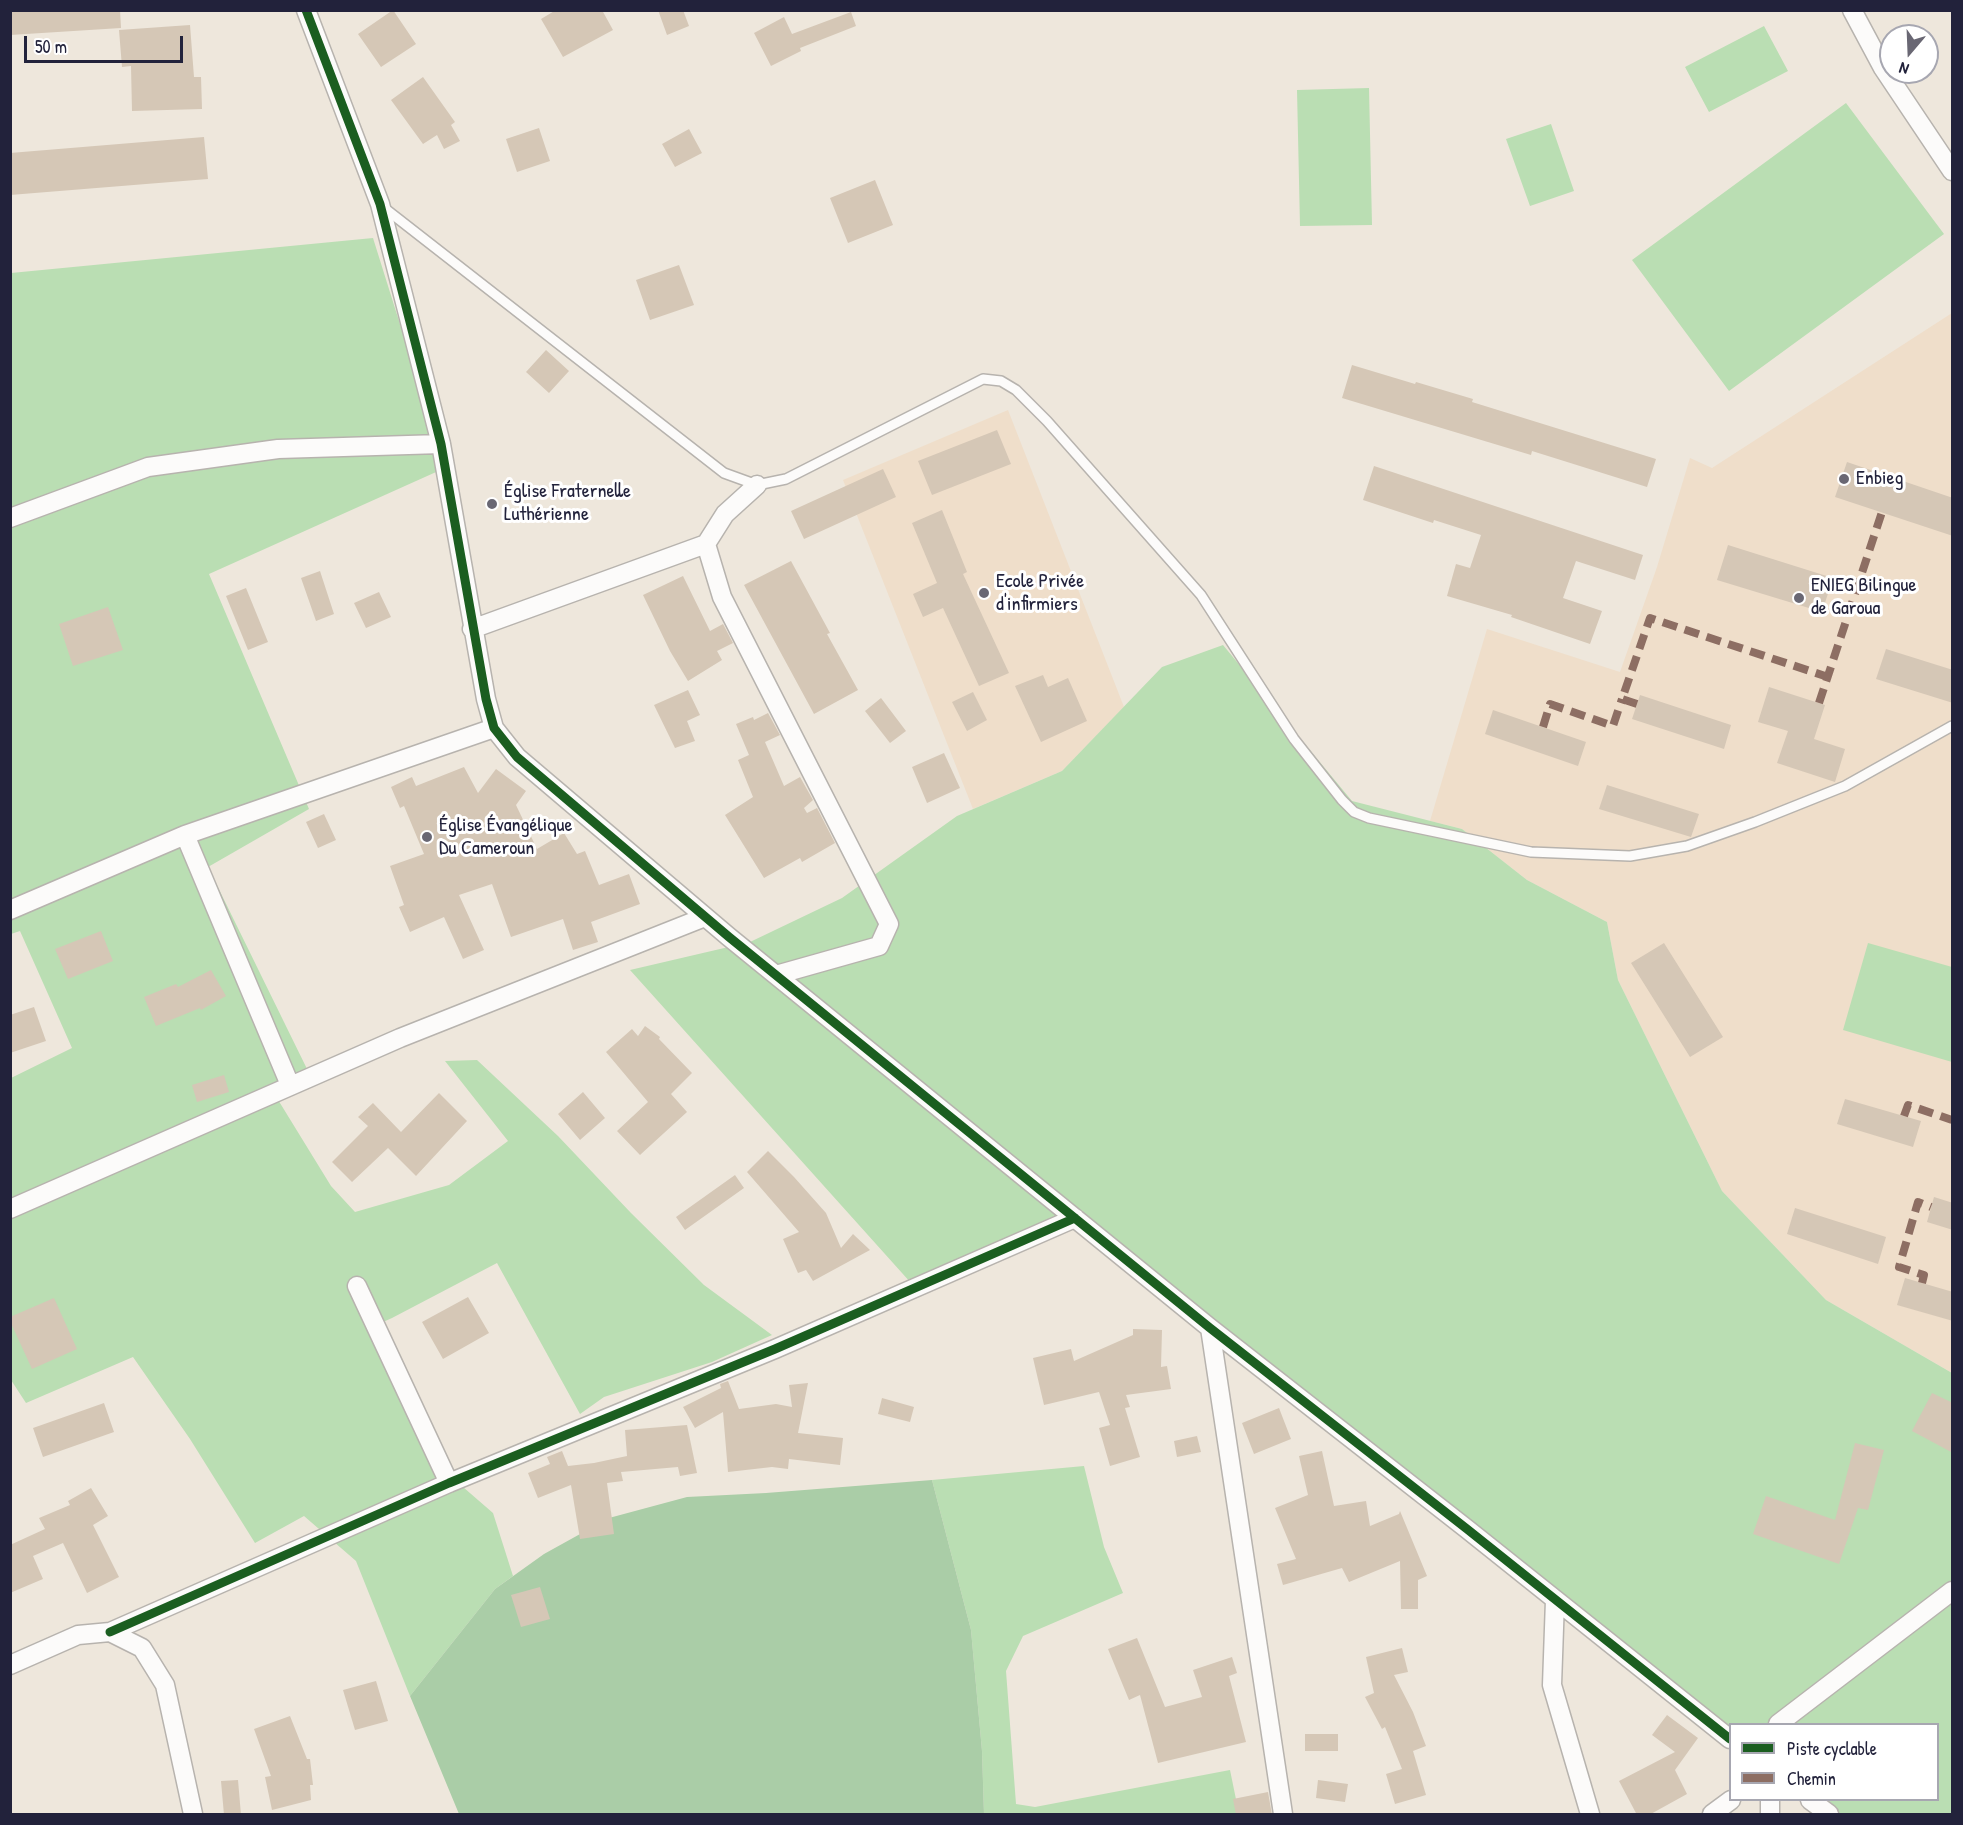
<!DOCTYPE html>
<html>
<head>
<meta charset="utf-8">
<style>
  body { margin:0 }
  #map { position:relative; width:1963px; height:1825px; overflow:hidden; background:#eee7dc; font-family:"Patrick Hand",sans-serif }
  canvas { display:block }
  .frame { position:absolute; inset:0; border:12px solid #22223b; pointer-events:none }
  .legend { position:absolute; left:1729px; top:1723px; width:210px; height:78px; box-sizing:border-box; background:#fff; border:2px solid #a7a7b1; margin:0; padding:8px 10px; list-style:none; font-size:18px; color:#22223b }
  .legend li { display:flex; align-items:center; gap:12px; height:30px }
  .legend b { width:30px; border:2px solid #a7a7b1 }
  .north { position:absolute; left:1879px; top:24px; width:60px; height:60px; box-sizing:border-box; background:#fff; border:2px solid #a7a7b1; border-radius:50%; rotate:199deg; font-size:16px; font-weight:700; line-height:24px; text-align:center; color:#22223b }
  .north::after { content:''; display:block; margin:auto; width:21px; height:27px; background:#696773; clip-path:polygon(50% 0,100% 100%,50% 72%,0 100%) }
  .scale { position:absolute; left:24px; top:36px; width:159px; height:27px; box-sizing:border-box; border:3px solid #22223b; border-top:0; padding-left:8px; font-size:18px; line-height:21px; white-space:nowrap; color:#22223b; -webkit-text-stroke:4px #fff; paint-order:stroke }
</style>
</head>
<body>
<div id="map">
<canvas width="1963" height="1825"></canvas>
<div class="frame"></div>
<ul class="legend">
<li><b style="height:8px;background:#1b5e20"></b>Piste cyclable</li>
<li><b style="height:8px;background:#8d6e63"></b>Chemin</li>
</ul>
<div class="north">N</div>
<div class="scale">50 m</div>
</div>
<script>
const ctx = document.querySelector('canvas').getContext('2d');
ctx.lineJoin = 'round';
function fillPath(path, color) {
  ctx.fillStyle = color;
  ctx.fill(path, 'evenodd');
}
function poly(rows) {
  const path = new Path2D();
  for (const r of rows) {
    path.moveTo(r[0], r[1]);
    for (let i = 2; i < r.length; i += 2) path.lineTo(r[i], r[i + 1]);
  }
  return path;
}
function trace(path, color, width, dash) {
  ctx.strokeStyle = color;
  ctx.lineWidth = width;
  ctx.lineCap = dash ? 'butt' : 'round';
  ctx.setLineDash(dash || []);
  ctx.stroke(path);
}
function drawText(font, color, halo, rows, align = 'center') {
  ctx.font = font + ' "Patrick Hand",sans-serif';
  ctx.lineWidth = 6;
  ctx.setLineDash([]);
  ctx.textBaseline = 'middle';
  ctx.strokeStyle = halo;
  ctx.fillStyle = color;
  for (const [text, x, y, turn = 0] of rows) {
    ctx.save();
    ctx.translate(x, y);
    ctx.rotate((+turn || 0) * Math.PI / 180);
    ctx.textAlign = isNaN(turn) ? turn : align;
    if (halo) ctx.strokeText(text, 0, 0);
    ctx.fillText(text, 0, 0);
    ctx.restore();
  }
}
fillPath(poly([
  [1952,313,1952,1373,1826,1300,1722,1191,1618,980,1607,922,1527,880,1462,829,1430,821,1487,629,1620,672,1657,567,1690,458,1712,468],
  [1008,410,1124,707,1062,771,973,809,843,480]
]), '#efdeca');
fillPath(poly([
  [1764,26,1788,71,1709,112,1685,67],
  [1369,88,1372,225,1300,226,1297,90],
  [1846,103,1944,234,1729,391,1632,260],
  [1551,124,1574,191,1530,206,1506,139],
  [373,238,445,468,209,574,309,809,208,867,308,1071,272,1090,331,1186,355,1212,449,1185,508,1141,445,1061,477,1060,558,1136,631,1213,704,1285,772,1335,712,1362,604,1397,580,1414,497,1263,392,1318,374,1326,463,1487,493,1513,513,1576,495,1589,410,1696,356,1561,304,1516,255,1543,190,1439,133,1357,26,1403,11,1380,11,1078,72,1048,20,931,11,934,11,273],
  [1223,645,1352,801,1462,829,1527,880,1607,922,1618,980,1722,1191,1826,1300,1952,1373,1952,1814,1831,1814,1806,1800,1938,1800,1938,1724,1730,1724,1730,1749,1680,1690,1234,1343,1067,1225,911,1283,630,970,750,942,842,898,957,816,1062,771,1162,667],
  [1868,943,1952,967,1952,1062,1843,1030],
  [1084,1466,1104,1547,1123,1593,1023,1636,1006,1671,1016,1804,1035,1807,1230,1770,1239,1814,984,1814,982,1751,971,1630,932,1480]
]), '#badeb3');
fillPath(poly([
  [932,1480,971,1630,982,1751,984,1814,459,1814,410,1696,495,1589,544,1554,609,1518,687,1497,766,1493]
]), '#aacda7');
fillPath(poly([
  [10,10,120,10,121,28,10,35],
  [393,10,416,44,381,67,358,34],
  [556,10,602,10,613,30,563,57,541,19],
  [658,10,683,10,689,26,667,35],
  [851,12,856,26,800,48,801,51,771,66,754,33,784,17,792,34],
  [190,25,194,77,201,77,202,109,132,111,131,66,122,67,119,30],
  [423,77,455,122,451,125,460,141,444,149,437,135,423,144,391,100],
  [539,128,550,161,517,172,506,139],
  [689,129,702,153,675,167,662,144],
  [204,137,208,179,10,195,10,153],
  [875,180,893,225,848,243,830,198],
  [679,265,694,305,650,320,636,280],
  [546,350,569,371,549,393,526,372],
  [1352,365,1415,384,1416,382,1473,399,1472,402,1656,459,1647,487,1532,451,1531,455,1342,398],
  [997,430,1011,464,932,495,918,461],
  [1847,462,1953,498,1953,536,1835,497],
  [1374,466,1643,555,1635,580,1576,561,1563,598,1602,611,1590,644,1511,617,1512,615,1447,596,1456,564,1470,568,1481,535,1434,520,1433,523,1363,500],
  [883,469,896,497,804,539,791,511],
  [942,510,967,572,963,574,1009,673,979,686,943,608,923,617,913,594,937,583,912,523],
  [1728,545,1833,578,1822,612,1717,580],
  [791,561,830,633,827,634,858,690,814,714,744,585],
  [320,571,334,614,316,621,301,578],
  [683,576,710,631,723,624,733,643,717,651,722,660,688,681,670,651,643,595],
  [246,588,268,642,248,650,226,596],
  [379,592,391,617,366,628,354,603],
  [108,607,123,650,73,666,59,624],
  [1886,649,1953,670,1953,703,1876,679],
  [1043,675,1048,687,1068,678,1087,721,1041,742,1015,686],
  [1769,687,1825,705,1814,739,1845,749,1835,782,1777,763,1788,731,1758,722],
  [688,690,700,715,687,721,695,741,675,748,654,705],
  [973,692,987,720,967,731,952,702],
  [1640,695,1731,725,1724,749,1632,719],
  [881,698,906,731,890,743,865,711],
  [1493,710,1586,742,1578,766,1485,734],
  [768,713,780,735,765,742,784,786,800,777,813,800,804,808,807,813,817,808,835,843,802,862,800,858,764,878,725,815,753,797,738,760,749,755,736,724,753,717,754,720],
  [944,753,960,788,927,803,912,767],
  [464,767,478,793,496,769,526,791,516,805,537,849,564,833,577,854,585,851,599,885,629,874,640,904,591,922,598,942,573,950,563,919,511,937,492,884,459,895,484,950,463,959,444,917,410,932,399,907,404,905,390,866,424,854,404,806,400,808,391,787,412,777,416,786],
  [1607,785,1699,814,1691,837,1599,809],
  [324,814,336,840,318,848,306,822],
  [101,931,113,961,68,979,55,949],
  [1664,943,1723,1037,1690,1057,1631,963],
  [211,970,226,996,201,1010,200,1008,156,1026,144,997,176,984,178,987],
  [34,1007,46,1041,10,1053,10,1015],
  [645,1026,660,1037,659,1039,692,1073,671,1094,687,1112,640,1155,617,1131,648,1102,606,1052,632,1029,638,1036],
  [224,1075,229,1092,197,1102,192,1085],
  [583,1092,605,1118,580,1140,558,1114],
  [439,1093,467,1121,416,1176,388,1148,352,1182,332,1162,368,1126,358,1117,373,1103,401,1132],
  [1845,1099,1921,1121,1913,1147,1837,1124],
  [768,1151,794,1177,826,1213,841,1248,853,1234,870,1250,813,1281,806,1270,798,1273,783,1239,799,1232,747,1172],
  [735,1175,744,1188,685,1230,676,1217],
  [1934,1197,1953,1203,1953,1230,1927,1222],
  [1795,1208,1886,1237,1878,1264,1787,1234],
  [1905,1278,1953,1292,1953,1321,1897,1305],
  [468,1297,489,1333,443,1359,422,1322],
  [54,1298,77,1349,32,1369,10,1321,10,1317],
  [1133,1329,1162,1330,1161,1367,1167,1366,1171,1389,1126,1395,1130,1407,1125,1408,1140,1457,1110,1466,1099,1428,1110,1425,1099,1392,1044,1405,1033,1358,1071,1349,1074,1361,1133,1335],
  [728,1381,739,1409,776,1404,792,1407,789,1385,808,1383,798,1433,843,1438,840,1465,789,1459,788,1469,772,1467,728,1472,723,1412,695,1428,683,1407,721,1388,720,1384],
  [1932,1393,1953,1403,1953,1453,1912,1431],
  [882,1398,914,1407,910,1422,878,1414],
  [104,1403,114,1432,43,1457,33,1428],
  [1279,1408,1291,1439,1254,1454,1242,1423],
  [687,1425,697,1473,680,1476,678,1467,621,1472,623,1481,607,1483,614,1534,580,1539,571,1485,538,1498,528,1473,550,1464,547,1457,562,1451,568,1466,594,1463,627,1456,625,1430],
  [1197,1436,1201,1452,1177,1457,1174,1441],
  [1855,1443,1884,1450,1868,1510,1858,1508,1839,1564,1753,1534,1766,1496,1835,1520],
  [1322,1451,1334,1506,1366,1501,1370,1526,1399,1514,1400,1511,1427,1576,1418,1580,1418,1609,1401,1609,1400,1561,1349,1582,1342,1568,1283,1585,1277,1564,1296,1559,1275,1508,1308,1495,1299,1456],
  [91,1488,108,1516,93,1525,119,1577,87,1593,63,1543,33,1556,43,1579,10,1593,10,1545,45,1529,39,1518,70,1505,68,1501],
  [540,1587,550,1619,521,1627,511,1595],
  [1137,1638,1165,1707,1202,1697,1193,1670,1232,1657,1237,1673,1229,1676,1246,1742,1158,1763,1140,1695,1129,1700,1108,1649],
  [1402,1648,1408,1672,1394,1675,1413,1712,1426,1746,1413,1751,1426,1795,1395,1804,1386,1774,1402,1769,1385,1727,1382,1729,1365,1697,1374,1693,1366,1657],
  [376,1681,388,1721,355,1730,343,1690],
  [1667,1715,1698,1738,1675,1770,1687,1794,1649,1815,1637,1815,1619,1781,1675,1752,1652,1735],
  [290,1716,307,1759,310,1759,313,1785,310,1785,311,1800,272,1810,265,1777,271,1776,254,1729],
  [1305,1734,1338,1734,1338,1751,1305,1751],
  [238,1780,241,1815,224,1815,221,1781],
  [1318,1780,1348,1784,1345,1802,1316,1798],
  [1268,1792,1272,1815,1236,1815,1233,1799]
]), '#d5c7b6');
const service = poly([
  [383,207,724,473,757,485,786,479,983,379,1001,381,1016,390,1047,421,1201,595,1294,739,1342,800,1354,812,1369,818,1531,852,1630,856,1687,846,1755,822,1845,786,1952,726]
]);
const minor = poly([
  [306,10,380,204,441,444,486,699,494,728,517,757,729,937,1210,1328,1467,1529,1730,1739],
  [1852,10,1883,68,1952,171],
  [10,518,148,467,278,449,441,444],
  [706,544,722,597,889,924,879,946,776,975],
  [472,629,706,544,725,514,757,485],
  [185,835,290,1085],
  [10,910,185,835,494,728],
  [10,1209,400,1038,705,917],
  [357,1286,449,1483],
  [1210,1328,1283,1814],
  [1555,1600,1552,1685,1590,1814],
  [110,1632,449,1483,775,1349,1075,1218],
  [10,1665,78,1635,110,1632,142,1648,165,1685,193,1814],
  [1778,1724,1952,1591],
  [1770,1800,1770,1814],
  [1810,1800,1829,1814],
  [1712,1814,1731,1800]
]);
trace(service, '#b7b3ae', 12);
trace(minor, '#b7b3ae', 21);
trace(service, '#fcfbfa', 9);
trace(minor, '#fcfbfa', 18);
trace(poly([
  [1819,703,1882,512],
  [1637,704,1622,699,1650,618,1828,677],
  [1543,727,1550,704,1613,726,1622,699],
  [1904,1116,1908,1105,1952,1120],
  [1922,1283,1924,1275,1899,1267,1918,1202,1931,1207]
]), '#8d6e63', 8, [15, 8]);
trace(poly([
  [306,10,380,204,441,444,486,699,494,728,517,757,729,937,1210,1328,1467,1529,1730,1739],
  [110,1632,449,1483,775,1349,1075,1218]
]), '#1b5e20', 9);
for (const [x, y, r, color] of [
  [1844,479,6,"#696773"],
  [492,504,6,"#696773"],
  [984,593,6,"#696773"],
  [1799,598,6,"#696773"],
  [427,837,6,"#696773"]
]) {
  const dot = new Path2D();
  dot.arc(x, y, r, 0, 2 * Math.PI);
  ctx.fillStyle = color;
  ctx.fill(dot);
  trace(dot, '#fff', 2);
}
drawText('20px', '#22223b', '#fff', [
  ["Enbieg",1856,479],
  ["Église Fraternelle",504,492],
  ["Luthérienne",504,515],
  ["Ecole Privée",996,582],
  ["d'infirmiers",996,605],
  ["ENIEG Bilingue",1811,586],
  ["de Garoua",1811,609],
  ["Église Évangélique",439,826],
  ["Du Cameroun",439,849]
], 'left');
</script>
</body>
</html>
